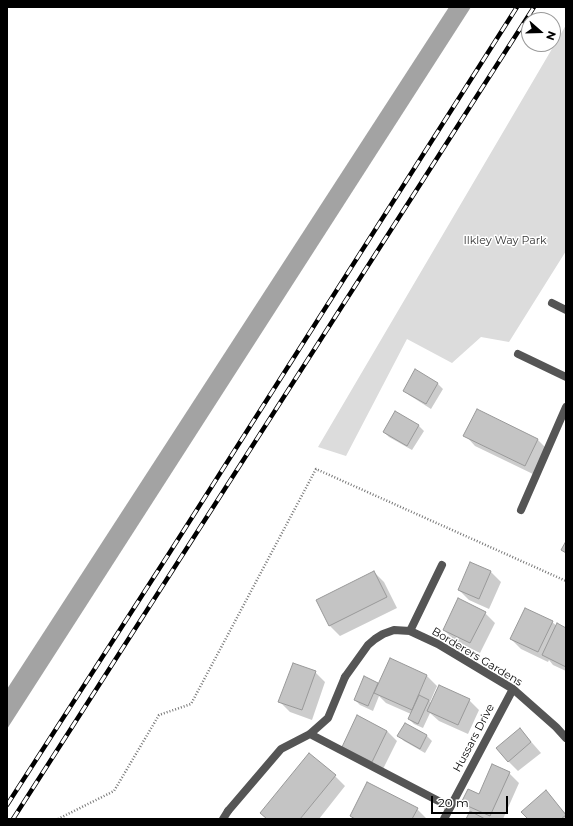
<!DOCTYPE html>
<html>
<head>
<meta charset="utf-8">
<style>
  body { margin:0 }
  #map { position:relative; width:573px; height:826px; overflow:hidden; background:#fff; font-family:Montserrat,sans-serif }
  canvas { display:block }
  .frame { position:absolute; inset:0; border:8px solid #000; pointer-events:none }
  .north { position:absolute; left:521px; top:12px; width:40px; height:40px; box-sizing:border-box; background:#fff; border:1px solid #999; border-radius:50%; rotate:110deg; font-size:11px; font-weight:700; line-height:16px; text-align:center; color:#000 }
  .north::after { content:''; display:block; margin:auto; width:14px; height:18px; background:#000; clip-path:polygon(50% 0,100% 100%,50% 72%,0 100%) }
  .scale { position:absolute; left:431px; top:796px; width:77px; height:18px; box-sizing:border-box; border:2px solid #000; border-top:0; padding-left:5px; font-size:12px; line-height:14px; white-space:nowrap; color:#000; -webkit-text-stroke:3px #fff; paint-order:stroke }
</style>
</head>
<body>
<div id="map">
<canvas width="573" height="826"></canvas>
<div class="frame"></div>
<div class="north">N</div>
<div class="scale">20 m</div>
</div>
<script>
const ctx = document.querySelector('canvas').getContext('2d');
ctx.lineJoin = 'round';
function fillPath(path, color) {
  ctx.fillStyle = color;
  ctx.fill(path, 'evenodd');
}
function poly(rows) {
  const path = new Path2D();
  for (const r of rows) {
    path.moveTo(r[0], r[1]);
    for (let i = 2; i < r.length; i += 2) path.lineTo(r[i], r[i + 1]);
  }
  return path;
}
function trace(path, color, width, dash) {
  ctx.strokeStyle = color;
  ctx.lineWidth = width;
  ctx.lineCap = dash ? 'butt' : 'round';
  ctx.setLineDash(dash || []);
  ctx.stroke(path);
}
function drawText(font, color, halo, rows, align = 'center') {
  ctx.font = font + ' Montserrat,sans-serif';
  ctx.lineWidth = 3;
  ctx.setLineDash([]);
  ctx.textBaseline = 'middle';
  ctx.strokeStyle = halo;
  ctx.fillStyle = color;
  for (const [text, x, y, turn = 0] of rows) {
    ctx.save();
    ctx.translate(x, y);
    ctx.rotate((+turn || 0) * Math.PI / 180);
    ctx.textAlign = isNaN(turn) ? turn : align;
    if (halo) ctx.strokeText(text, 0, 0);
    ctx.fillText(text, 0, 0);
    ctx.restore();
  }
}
fillPath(poly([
  [566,25,566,251,509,342,481,337,452,363,407,339,346,456,318,447]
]), '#dcdcdc');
fillPath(poly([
  [449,7,471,7,7,729,7,689]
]), '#a3a3a3');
fillPath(poly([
  [415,371,438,384,443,389,431,409,409,395,404,390],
  [477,410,538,440,548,450,535,475,475,446,465,435],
  [419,426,424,431,412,450,389,437,384,432],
  [471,563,491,572,501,582,489,609,469,600,459,590],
  [374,572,384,582,397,608,340,636,330,626,317,600],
  [485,613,495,623,480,653,454,640,444,630],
  [552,622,557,626,566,629,566,671,553,665,549,660,548,662,521,649,511,639],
  [315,672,325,682,312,720,290,712,280,702],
  [427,676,437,686,430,702,432,704,469,700,479,710,468,734,439,721,430,713,423,728,414,724,409,719,411,714,386,703,379,696,373,711,360,705,355,700,377,683,379,685],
  [405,725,427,736,432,741,425,753,404,741,399,736],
  [520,729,541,753,518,771,508,761],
  [387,731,397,741,382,771,353,756],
  [309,755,335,776,345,786,319,819,267,819,261,813],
  [509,773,519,783,503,819,467,819,471,811,463,803,480,795],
  [546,792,566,814,566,819,529,819],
  [417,809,427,819,354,819,351,816]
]), '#0003');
const building = poly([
  [415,369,438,383,426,404,403,391,415,369],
  [477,409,538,439,525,466,463,436,477,409],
  [395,411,419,425,407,446,383,432,395,411],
  [566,541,566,553,561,550,566,541],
  [470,562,491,571,479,599,458,590,470,562],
  [374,571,387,597,329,626,316,600,374,571],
  [458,598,486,612,470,643,443,630,458,598],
  [525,608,553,621,538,652,510,639,525,608],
  [557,623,566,628,566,667,542,655,557,623],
  [390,658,427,675,412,710,374,693,390,658],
  [293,663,316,671,302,710,278,702,293,663],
  [364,676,378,683,368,706,354,700,364,676],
  [439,685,470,699,458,725,427,711,439,685],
  [419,695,429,700,418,724,408,719,419,695],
  [357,715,387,731,372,762,342,747,357,715],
  [405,723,427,735,420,749,397,736,405,723],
  [520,728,531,742,508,762,496,748,520,728],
  [309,753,336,775,300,819,267,819,260,813,309,753],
  [492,764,510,772,490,816,461,803,468,789,479,794,492,764],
  [367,782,418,808,412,819,355,819,350,816,367,782],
  [546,790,566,815,561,819,528,819,521,812,546,790],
  [470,811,485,819,466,819,470,811]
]);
fillPath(building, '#c4c4c4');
trace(building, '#999', 1);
trace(poly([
  [58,819,114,791,159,715,191,704,316,469,566,581]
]), '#777', 2.5, [1, 2]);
trace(poly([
  [521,510,566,407],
  [310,734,450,807],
  [228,811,281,749,310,734,328,718,345,677]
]), '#555', 8);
trace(poly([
  [552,303,566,310],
  [518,354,566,377],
  [410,631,442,565],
  [345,677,368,645,375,639,383,634,394,630,410,631,438,644,513,689,556,727,566,738],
  [223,819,228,811],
  [444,819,513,689]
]), '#555', 8);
const rail = poly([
  [7,805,170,552,517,7],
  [13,819,534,7]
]);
trace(rail, '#000', 4.5);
trace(rail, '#fff', 3, [9]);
drawText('11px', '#333', '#fff', [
  ["Ilkley Way Park",505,241]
]);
drawText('11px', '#000', '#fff', [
  ["Borderers Gardens",477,657,31],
  ["Hussars Drive",474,738,-62]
]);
</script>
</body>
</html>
